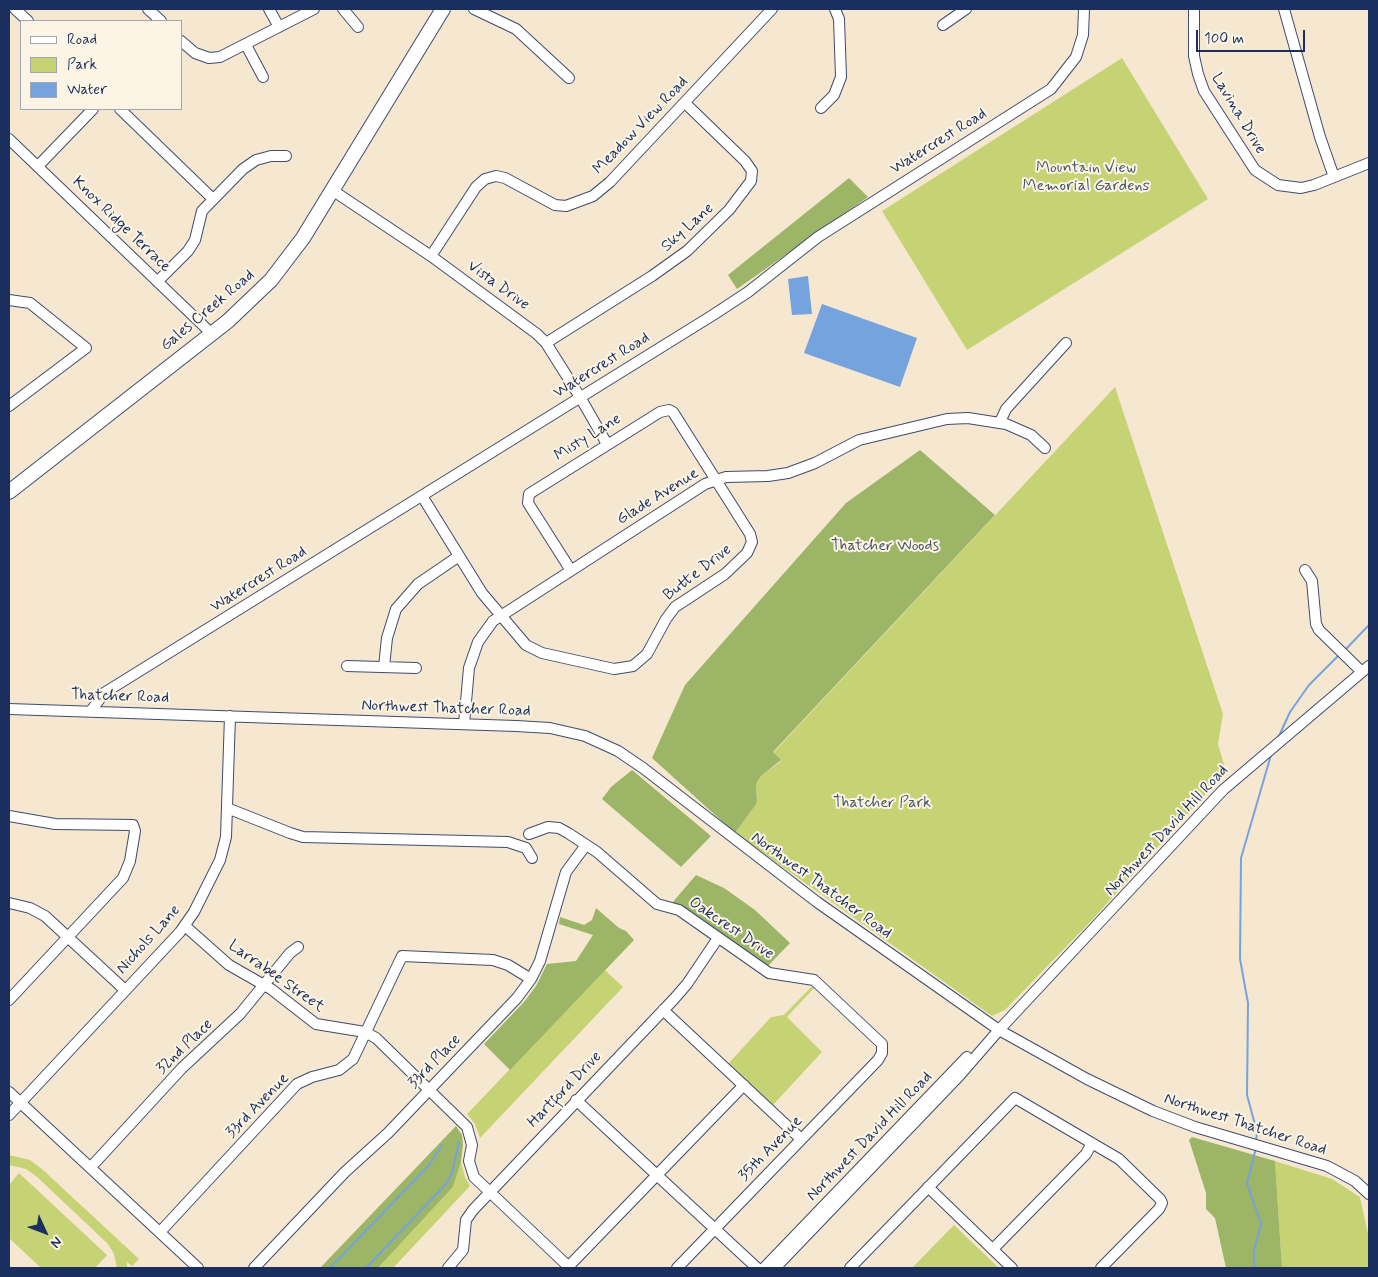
<!DOCTYPE html>
<html>
<head>
<meta charset="utf-8">
<style>
  body { margin:0 }
  #map { position:relative; width:1378px; height:1277px; overflow:hidden; background:#f6e8d0; font-family:Mynerve,sans-serif }
  canvas { display:block }
  .frame { position:absolute; inset:0; border:10px solid #1b2f5e; pointer-events:none }
  .legend { position:absolute; left:20px; top:20px; width:162px; height:90px; box-sizing:border-box; background:#fcf5e5; border:1px solid #a2a6af; margin:0; padding:6px 9px; list-style:none; font-size:15px; color:#1b2f5e }
  .legend li { display:flex; align-items:center; gap:10px; height:25px }
  .legend b { width:25px; border:1px solid #a2a6af }
  .north { position:absolute; left:20px; top:1207px; width:50px; height:50px; -webkit-text-stroke:4px #fcf5e5; paint-order:stroke; rotate:133deg; font-size:14px; font-weight:700; line-height:20px; text-align:center; color:#1b2f5e }
  .north::after { content:''; display:block; margin:auto; width:18px; height:22px; background:#1b2f5e; clip-path:polygon(50% 0,100% 100%,50% 72%,0 100%) }
  .scale { position:absolute; left:1196px; top:30px; width:109px; height:22px; box-sizing:border-box; border:2px solid #1b2f5e; border-top:0; padding-left:6px; font-size:15px; line-height:18px; white-space:nowrap; color:#1b2f5e; -webkit-text-stroke:4px #fcf5e5; paint-order:stroke }
</style>
</head>
<body>
<div id="map">
<canvas width="1378" height="1277"></canvas>
<div class="frame"></div>
<ul class="legend">
<li><b style="height:6px;background:#fff"></b>Road</li>
<li><b style="height:14px;background:#c6d375"></b>Park</li>
<li><b style="height:14px;background:#75a3de"></b>Water</li>
</ul>
<div class="north">N</div>
<div class="scale">100 m</div>
</div>
<script>
const ctx = document.querySelector('canvas').getContext('2d');
ctx.lineJoin = 'round';
function fillPath(path, color) {
  ctx.fillStyle = color;
  ctx.fill(path, 'evenodd');
}
function poly(rows) {
  const path = new Path2D();
  for (const r of rows) {
    path.moveTo(r[0], r[1]);
    for (let i = 2; i < r.length; i += 2) path.lineTo(r[i], r[i + 1]);
  }
  return path;
}
function trace(path, color, width, dash) {
  ctx.strokeStyle = color;
  ctx.lineWidth = width;
  ctx.lineCap = dash ? 'butt' : 'round';
  ctx.setLineDash(dash || []);
  ctx.stroke(path);
}
function drawText(font, color, halo, rows, align = 'center') {
  ctx.font = font + ' Mynerve,sans-serif';
  ctx.lineWidth = 4;
  ctx.setLineDash([]);
  ctx.textBaseline = 'middle';
  ctx.strokeStyle = halo;
  ctx.fillStyle = color;
  for (const [text, x, y, turn = 0] of rows) {
    ctx.save();
    ctx.translate(x, y);
    ctx.rotate((+turn || 0) * Math.PI / 180);
    ctx.textAlign = isNaN(turn) ? turn : align;
    if (halo) ctx.strokeText(text, 0, 0);
    ctx.fillText(text, 0, 0);
    ctx.restore();
  }
}
fillPath(poly([
  [1122,58,1208,199,967,350,882,211],
  [1115,387,1223,714,1218,744,1226,771,1093,919,1005,1010,992,1016,735,833,757,803,756,784,761,776,781,761,773,753],
  [605,970,623,987,480,1138,475,1124,467,1114],
  [813,985,815,987,787,1017,822,1052,773,1105,728,1064,771,1017,784,1015],
  [9,1155,30,1160,42,1169,139,1259,132,1266,127,1262,127,1268,117,1268,114,1254,108,1244,36,1176,26,1169,9,1165],
  [1275,1161,1332,1179,1360,1197,1369,1238,1369,1268,1282,1268],
  [461,1162,465,1177,470,1186,393,1268,378,1268,453,1187],
  [19,1173,107,1255,95,1268,41,1268,9,1238,9,1185],
  [954,1225,999,1268,912,1268]
]), '#c6d375');
fillPath(poly([
  [849,178,868,197,737,289,728,275],
  [920,450,995,515,773,752,781,760,761,776,756,784,757,803,735,833,652,758,685,685,846,503],
  [632,770,711,836,681,867,602,799,611,787],
  [696,875,724,888,755,910,790,943,767,967,690,911,672,903],
  [596,908,619,928,626,931,634,940,510,1070,484,1044,524,1002,536,986,547,964,576,961,593,935,559,924,560,917,584,925,592,920],
  [456,1126,462,1135,463,1145,461,1162,453,1187,378,1268,320,1268],
  [1192,1137,1275,1161,1282,1268,1226,1268,1215,1218,1206,1209,1206,1193,1189,1140]
]), '#9cb566');
fillPath(poly([
  [808,276,812,314,792,315,788,279],
  [822,304,917,338,900,387,804,353]
]), '#75a3de');
trace(poly([
  [1345,650,1369,625],
  [1279,736,1290,712,1309,685,1339,655],
  [1256,1141,1257,1132,1247,1095,1248,1003,1240,959,1241,858,1271,755],
  [330,1268,429,1165,442,1145],
  [366,1268,446,1184,452,1173,459,1142],
  [1254,1268,1254,1251,1261,1224,1247,1183,1256,1148]
]), '#75a3de', 2);
const minor = poly([
  [15,9,28,21],
  [148,9,161,21],
  [269,9,279,27],
  [343,9,358,27],
  [474,9,516,29,569,78],
  [1194,9,1194,56,1198,74,1204,91,1255,170,1278,185,1301,188,1314,185,1369,163],
  [1284,9,1320,137,1334,177],
  [943,25,966,9],
  [181,41,195,53,209,58,220,57,314,9],
  [246,45,263,77],
  [821,108,834,95,841,77,839,19,835,9],
  [120,109,213,199],
  [9,139,211,333],
  [38,166,93,109],
  [332,190,431,256,537,334,546,343,580,397,607,444],
  [431,256,476,187,485,179,496,176,505,178,555,205,566,206,593,196,610,182,772,9],
  [158,281,188,251,195,240,202,211,243,169,256,160,271,156,286,156],
  [9,300,30,303,86,348,9,406],
  [546,343,652,276,687,251,729,210,751,181,752,171,745,161,685,103],
  [1000,422,1006,409,1066,343],
  [422,496,482,593,526,645,542,653,614,669,633,666,647,654,666,619,675,607,725,574,747,553,752,542,750,534,673,412,669,410,660,412,529,494,528,503,570,569],
  [1305,570,1312,581,1316,624,1319,630,1362,672],
  [347,666,416,668],
  [384,667,387,638,396,609,418,584,459,556],
  [9,709,516,726,550,728,585,736,618,751,643,768,817,902,999,1030,1087,1079,1153,1111,1195,1127,1327,1166,1355,1181,1369,1194],
  [91,711,104,693,713,315,748,292,818,237,1051,89,1076,57,1083,35,1084,9],
  [464,724,469,668,478,642,493,621,705,484,726,477,768,476,788,473,815,463,859,440,947,419,968,418,1006,424,1031,435,1045,448],
  [227,808,290,833,303,837,508,842,526,848,532,858],
  [9,816,55,824,133,825,135,831,130,861,123,878,9,1000],
  [529,834,548,827,559,828,568,833,597,852,657,904,679,910,769,973,814,980,882,1044,882,1053,878,1060,677,1268],
  [9,903,30,908,45,916,125,990],
  [185,926,229,965,271,989,316,1024,365,1032,376,1038,467,1127,472,1145,469,1161,474,1177,570,1268],
  [663,1010,801,1139],
  [9,1092,198,1268],
  [576,1100,757,1268],
  [9,1115,180,932,194,912,220,860,226,837,230,716],
  [91,1167,182,1068,240,1014,290,953,298,947],
  [928,1187,1012,1268],
  [160,1232,297,1084,312,1077,339,1070,353,1059,402,956,493,960,508,965,531,979],
  [993,1249,1086,1154,1092,1143],
  [254,1268,345,1172,388,1133,517,998,531,979,540,961,566,872,586,845],
  [448,1268,463,1250,466,1220,473,1210,674,999,687,984,718,938],
  [567,1268,744,1085],
  [764,1268,967,1057],
  [775,1268,959,1076,999,1030,1223,790,1369,666],
  [850,1268,1015,1098,1119,1159,1160,1199,1162,1203,1159,1209,1101,1268]
]);
const major = poly([
  [9,492,228,321,271,280,303,238,443,9]
]);
trace(minor, '#3c4b6f', 12);
trace(major, '#3c4b6f', 16);
trace(minor, '#fff', 10);
trace(major, '#fff', 14);
drawText('16px', '#1b2f5e', '#fcf5e5', [
  ["Lavina Drive",1238,114,59],
  ["Meadow View Road",641,126,-46],
  ["Watercrest Road",939,142,-32],
  ["Knox Ridge Terrace",121,225,44],
  ["Sky Lane",688,228,-42],
  ["Vista Drive",498,286,36],
  ["Gales Creek Road",208,311,-40],
  ["Watercrest Road",602,366,-32],
  ["Misty Lane",588,438,-32],
  ["Glade Avenue",658,497,-32],
  ["Butte Drive",698,573,-38],
  ["Watercrest Road",259,580,-32],
  ["Thatcher Road",120,697,2],
  ["Northwest Thatcher Road",446,709,2],
  ["Northwest David Hill Road",1167,831,-47],
  ["Northwest Thatcher Road",821,886,36],
  ["Oakcrest Drive",731,929,34],
  ["Nichols Lane",149,940,-48],
  ["Larrabee Street",276,977,35],
  ["32nd Place",185,1047,-44],
  ["33rd Place",435,1062,-46],
  ["Hartford Drive",565,1090,-46],
  ["33rd Avenue",258,1106,-46],
  ["Northwest Thatcher Road",1245,1125,18],
  ["Northwest David Hill Road",870,1137,-46],
  ["35th Avenue",771,1149,-46]
]);
drawText('16px', '#465864', '#fcf5e5', [
  ["Mountain View",1086,169],
  ["Memorial Gardens",1086,187],
  ["Thatcher Woods",885,547],
  ["Thatcher Park",882,804]
]);
</script>
</body>
</html>
